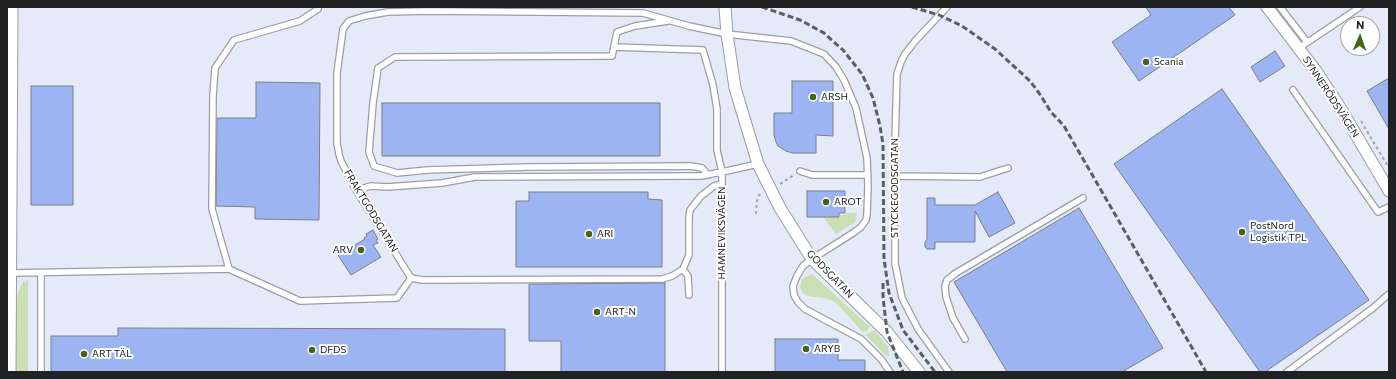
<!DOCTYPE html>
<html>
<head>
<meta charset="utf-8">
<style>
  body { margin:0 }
  #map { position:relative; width:1396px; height:379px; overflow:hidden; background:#f3f6fc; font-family:Commissioner,sans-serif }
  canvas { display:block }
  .frame { position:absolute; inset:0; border:8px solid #212224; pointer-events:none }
  .north { position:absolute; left:1340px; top:16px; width:40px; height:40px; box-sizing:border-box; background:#fff; border:1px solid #a6a7a7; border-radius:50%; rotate:2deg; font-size:11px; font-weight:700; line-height:16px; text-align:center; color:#212224 }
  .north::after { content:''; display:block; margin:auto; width:14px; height:18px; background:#466316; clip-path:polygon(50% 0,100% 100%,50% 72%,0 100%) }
</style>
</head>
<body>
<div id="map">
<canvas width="1396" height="379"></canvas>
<div class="frame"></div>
<div class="north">N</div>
</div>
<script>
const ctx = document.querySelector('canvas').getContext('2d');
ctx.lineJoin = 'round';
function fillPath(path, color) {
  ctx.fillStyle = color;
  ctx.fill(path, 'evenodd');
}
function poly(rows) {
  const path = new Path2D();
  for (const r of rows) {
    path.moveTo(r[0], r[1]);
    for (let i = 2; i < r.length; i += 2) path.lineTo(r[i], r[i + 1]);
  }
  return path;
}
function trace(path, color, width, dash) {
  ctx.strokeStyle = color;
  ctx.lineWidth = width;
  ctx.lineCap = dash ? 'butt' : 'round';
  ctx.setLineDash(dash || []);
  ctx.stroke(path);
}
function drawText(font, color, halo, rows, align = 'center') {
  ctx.font = font + ' Commissioner,sans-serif';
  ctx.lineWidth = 4;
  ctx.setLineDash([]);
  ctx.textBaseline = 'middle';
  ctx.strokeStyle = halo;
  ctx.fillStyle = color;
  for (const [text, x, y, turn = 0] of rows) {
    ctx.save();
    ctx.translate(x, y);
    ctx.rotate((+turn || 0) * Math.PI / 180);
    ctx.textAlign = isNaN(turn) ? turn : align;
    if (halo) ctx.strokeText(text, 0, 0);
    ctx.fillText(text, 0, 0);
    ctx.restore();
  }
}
fillPath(poly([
  [7,7,1389,7,1389,372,7,372],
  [1348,24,1372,24,1372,48,1348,48]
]), '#e4eaf7');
fillPath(poly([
  [847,213,857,213,855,222,836,234,823,217,840,217,840,215,845,215],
  [812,274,870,327,867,331,863,332,838,305,833,301,824,298,807,296,803,293,800,287,802,279],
  [28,279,28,372,16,372,16,303,18,293,23,282],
  [874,330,888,347,889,356,886,356,866,335]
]), '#cadfb3');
const building = poly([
  [1146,7,1229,7,1235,15,1139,81,1112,42,1151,15,1146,7],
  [1275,51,1285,66,1260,82,1251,67,1275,51],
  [1389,78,1389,129,1367,91,1389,78],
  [792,81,833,81,833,136,816,135,816,153,792,153,786,151,778,146,776,142,774,135,774,113,792,113,792,81],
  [256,82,320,83,319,220,255,219,255,207,216,206,217,118,256,118,256,82],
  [31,86,73,86,73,205,31,205,31,86],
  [1222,89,1369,300,1265,372,1260,372,1114,164,1222,89],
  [382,103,660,103,660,156,382,156,382,103],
  [807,191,845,191,845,213,839,213,839,217,807,217,807,191],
  [529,192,648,192,648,199,662,200,662,267,516,267,516,201,529,201,529,192],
  [998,192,1015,223,989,237,975,211,975,242,935,242,935,249,927,249,925,247,925,242,927,239,927,198,935,198,935,205,975,205,998,192],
  [1079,208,1163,348,1122,372,1007,372,954,282,1079,208],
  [373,230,378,239,376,240,378,243,373,245,381,257,351,275,338,255,365,239,364,238,367,236,366,234,373,230],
  [665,283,665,372,561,372,561,341,529,341,529,284,665,283],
  [118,328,505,329,505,372,51,372,51,336,118,336,118,328],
  [775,339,838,339,838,360,865,360,865,372,775,372,775,339]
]);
fillPath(building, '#9cb4f2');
trace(building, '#7c7f84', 1);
const lane = poly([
  [947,7,916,40,905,54,901,62,897,74,894,176,895,238,895,263,902,298,918,329,949,372],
  [1280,7,1307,42],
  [668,21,635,26,617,32,612,56,395,57,378,68,373,103,369,152,374,166,397,173,427,170,529,167,691,166,702,168,708,175],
  [1299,48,1360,7],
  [1293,90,1378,212,1389,207],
  [800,171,812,175,868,175],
  [894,176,980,177,1008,168],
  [356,190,371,186,387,187,442,183,475,177,690,176,701,176,722,172,717,150,717,109,713,85,703,50,614,47],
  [229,269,212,209,213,96,215,68,234,40,300,21,318,9,318,7],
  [683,269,688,276,689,295],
  [11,273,229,269,300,301,397,298,411,278],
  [411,278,356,190,341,161,339,154,337,143,337,73,343,29,349,21,365,16,388,12,429,11,643,13,689,26,727,34,791,41,824,54,836,67,844,80,856,108,867,158,868,186,867,214,866,220,861,227,853,233,812,259,803,266,797,276,793,286,794,295,798,302,805,309,861,339,881,359,890,372],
  [411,278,422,280,662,279,672,276,683,269,689,255,689,218,690,210,701,196,714,186,722,184],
  [965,339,953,318,946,297,945,286,947,280,956,273,1083,198],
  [41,372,41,273],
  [722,372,722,172,758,164],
  [1287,372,1373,308,1389,294]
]);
const street = poly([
  [725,7,727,34,735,88,758,164,780,208,812,259,887,332,919,372],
  [1267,7,1316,71,1341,109,1389,191],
  [10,372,12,7]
]);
trace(lane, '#9c9ea4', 8);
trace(street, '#9c9ea4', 13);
trace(poly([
  [1361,121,1389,168],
  [780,184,794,175],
  [756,214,757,201,759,195,762,194]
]), '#a2a4a8', 2, [3, 3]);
trace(lane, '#fff', 5.5);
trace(street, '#fff', 11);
trace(poly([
  [762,7,800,20,824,33,843,50,862,74,873,98,880,126,883,144,884,259,889,293,903,330,935,372],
  [912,7,939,15,962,26,995,49,1030,81,1039,93,1051,112,1064,126,1206,372],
  [883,283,883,297,887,332,903,372]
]), '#5c5e61', 3, [6, 3]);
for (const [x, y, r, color] of [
  [1146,62,4,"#466316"],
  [813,97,4,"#466316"],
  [826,202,4,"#466316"],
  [1242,232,4,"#466316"],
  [589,234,4,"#466316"],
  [361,250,4,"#466316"],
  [597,312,4,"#466316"],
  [806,349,4,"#466316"],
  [312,350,4,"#466316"],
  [84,354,4,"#466316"]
]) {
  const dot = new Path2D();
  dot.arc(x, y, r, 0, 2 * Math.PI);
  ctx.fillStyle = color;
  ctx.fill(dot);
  trace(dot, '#fff', 1.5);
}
drawText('10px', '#212224', '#fff', [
  ["Scania",1154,62],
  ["ARSH",821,97],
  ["AROT",834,202],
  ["PostNord",1250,226],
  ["Logistik TPL",1250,238],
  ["ARI",597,234],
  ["ARV",353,250,"right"],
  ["ART-N",605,312],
  ["ARYB",814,349],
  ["DFDS",320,350],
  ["ART TÄL",92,354]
], 'left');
drawText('10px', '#212224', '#fff', [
  ["SYNNERÖDSVÄGEN",1331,97,57],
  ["STYCKEGODSGATAN",895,188,-90],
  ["FRAKTGODSGATAN",371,211,59],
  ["HAMNEVIKSVÄGEN",722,233,-90],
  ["GODSGATAN",830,274,46]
]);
</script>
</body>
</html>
